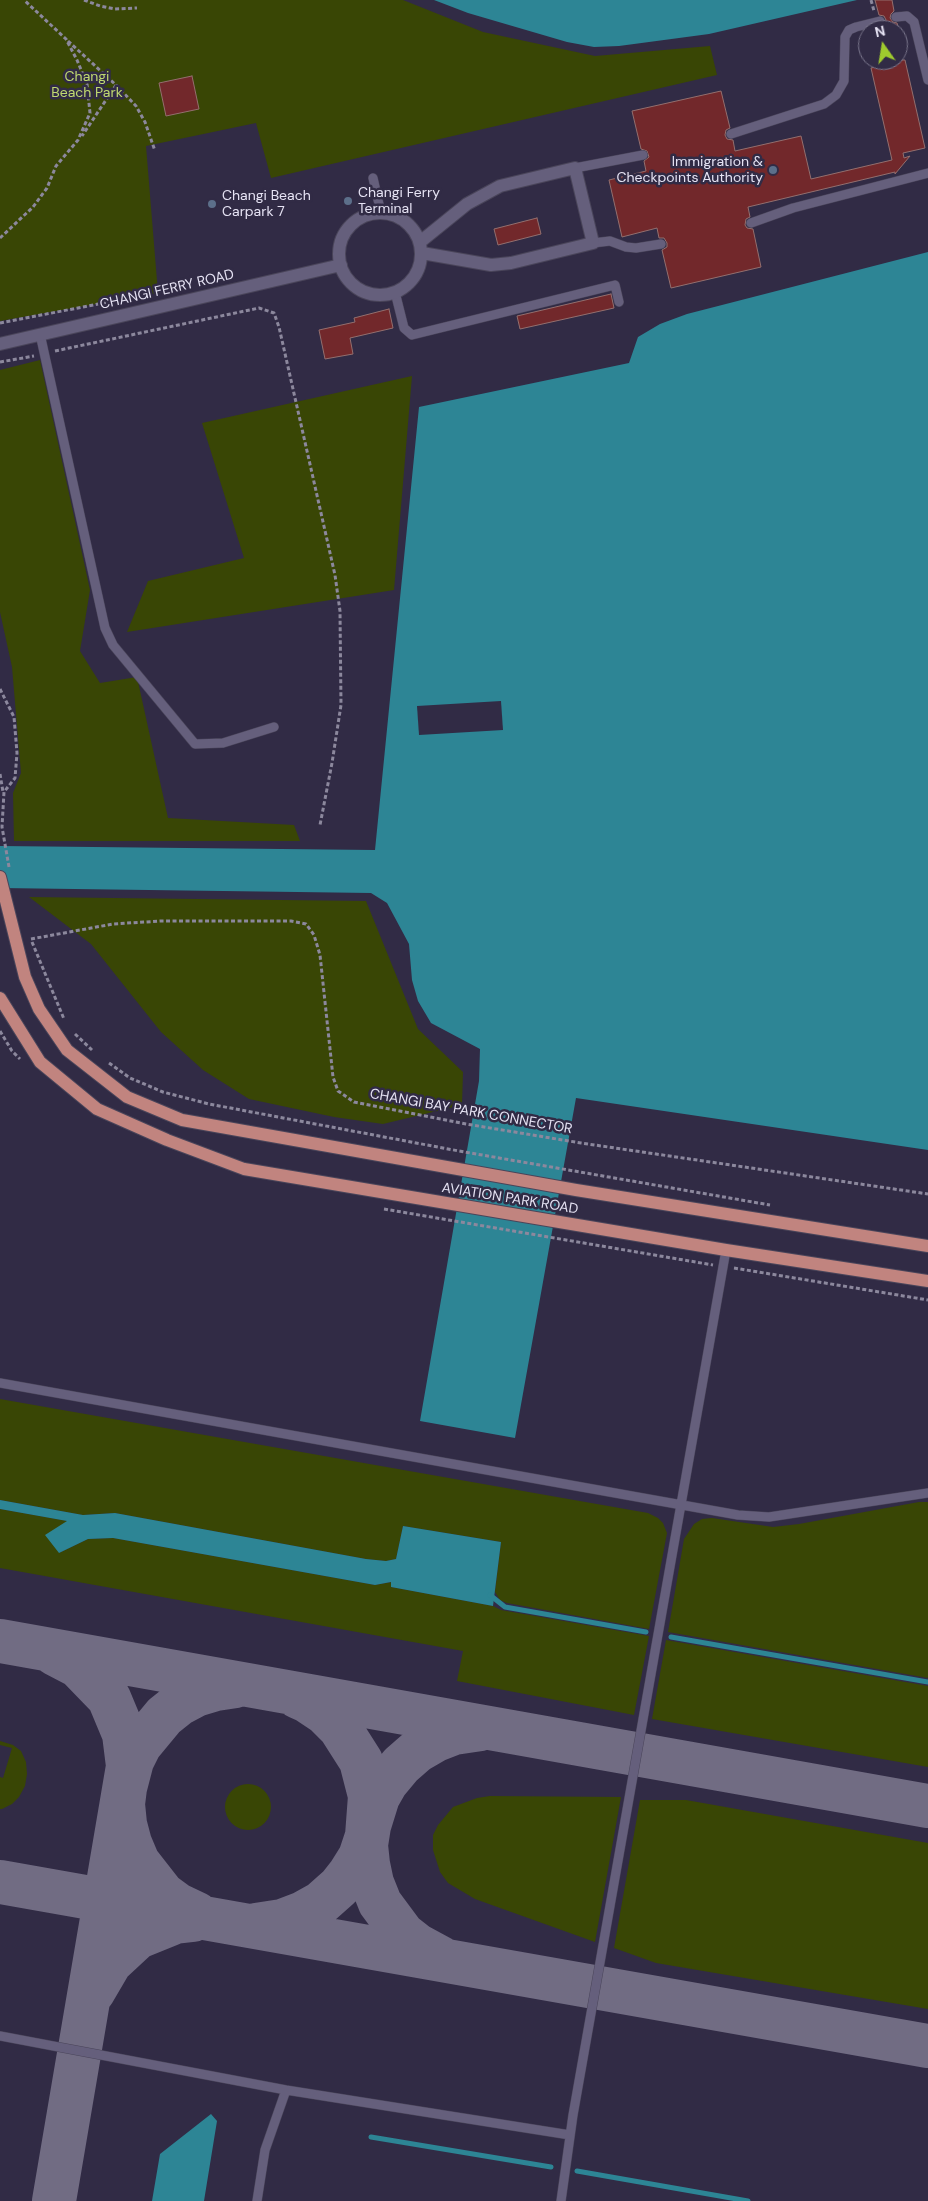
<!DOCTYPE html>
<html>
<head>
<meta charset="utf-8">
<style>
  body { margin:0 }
  #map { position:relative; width:928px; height:2201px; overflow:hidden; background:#312b45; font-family:"DM Sans",sans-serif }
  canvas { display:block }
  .north { position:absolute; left:858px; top:20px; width:50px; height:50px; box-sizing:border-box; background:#312b45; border:1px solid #79758b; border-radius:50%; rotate:347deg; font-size:14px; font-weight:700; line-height:20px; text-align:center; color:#e6e3f4 }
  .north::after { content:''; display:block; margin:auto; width:18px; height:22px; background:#9fca2e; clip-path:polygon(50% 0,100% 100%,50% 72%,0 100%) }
</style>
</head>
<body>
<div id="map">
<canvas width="928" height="2201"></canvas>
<div class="north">N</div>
</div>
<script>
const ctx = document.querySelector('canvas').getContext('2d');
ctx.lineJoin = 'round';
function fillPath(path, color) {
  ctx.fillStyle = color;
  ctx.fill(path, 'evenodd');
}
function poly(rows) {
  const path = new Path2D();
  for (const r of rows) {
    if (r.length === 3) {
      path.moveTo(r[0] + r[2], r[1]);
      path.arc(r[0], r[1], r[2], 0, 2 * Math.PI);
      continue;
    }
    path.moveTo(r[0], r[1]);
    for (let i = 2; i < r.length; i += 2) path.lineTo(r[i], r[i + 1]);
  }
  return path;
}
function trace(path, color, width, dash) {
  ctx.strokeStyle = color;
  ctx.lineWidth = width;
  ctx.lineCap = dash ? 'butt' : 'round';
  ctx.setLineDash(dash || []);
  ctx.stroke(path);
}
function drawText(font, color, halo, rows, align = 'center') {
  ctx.font = font + ' "DM Sans",sans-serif';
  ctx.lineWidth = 5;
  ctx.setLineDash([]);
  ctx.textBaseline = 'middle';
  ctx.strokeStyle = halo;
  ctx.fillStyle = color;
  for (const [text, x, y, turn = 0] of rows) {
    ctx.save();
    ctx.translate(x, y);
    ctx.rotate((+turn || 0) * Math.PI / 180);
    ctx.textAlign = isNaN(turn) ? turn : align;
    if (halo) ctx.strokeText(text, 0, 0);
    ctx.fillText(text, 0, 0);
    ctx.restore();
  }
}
fillPath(poly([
  [0,0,403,0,483,32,595,56,710,46,717,75,271,178,256,123,146,146,158,293,0,321],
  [40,360,90,590,80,651,100,683,137,677,168,818,294,825,300,841,14,841,13,793,21,773,12,667,0,612,0,370],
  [412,376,394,590,127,632,148,581,244,558,202,423],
  [29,897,366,901,418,1029,463,1072,462,1105,383,1124,334,1117,249,1099,203,1070,161,1032,91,944],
  [0,1399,648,1513,658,1518,663,1523,667,1533,649,1629,507,1603,500,1600,495,1592,501,1542,403,1526,396,1559,386,1561,366,1559,115,1513,83,1515,0,1500],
  [919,1502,928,1502,928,1678,668,1632,684,1539,694,1524,702,1519,712,1518,773,1527,799,1524],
  [0,1509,68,1521,59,1553,88,1539,113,1538,375,1585,392,1582,391,1587,493,1606,501,1610,649,1636,634,1715,457,1681,463,1651,0,1568],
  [666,1640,928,1686,928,1767,652,1719],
  [0,1741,13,1745,21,1751,26,1762,27,1774,25,1786,19,1797,12,1804,2,1809,0,1809,0,1777,3,1778,12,1748,0,1745],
  [248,1807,23],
  [490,1796,621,1797,595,1942,475,1899,448,1883,440,1872,433,1850,433,1835,438,1825,453,1807,477,1798],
  [640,1800,686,1800,928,1843,928,2009,656,1963,614,1948]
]), '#394605');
fillPath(poly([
  [434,0,857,0,709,34,619,46,594,47,567,42,468,13],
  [928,252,928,1150,576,1098,515,1438,420,1421,479,1081,480,1049,431,1023,418,1001,412,980,409,944,387,903,371,893,0,888,0,846,375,850,419,407,629,363,638,337,660,324,687,314],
  [0,1500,83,1515,115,1513,366,1559,386,1561,396,1559,403,1526,501,1542,493,1606,391,1587,391,1582,375,1585,113,1538,88,1539,59,1553,45,1535,67,1521,0,1509],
  [211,2114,217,2121,204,2201,152,2201,160,2154]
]), '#2d8595');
fillPath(poly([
  [501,701,503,730,419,735,417,706]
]), '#312b45');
trace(poly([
  [490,1595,505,1607,646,1632],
  [671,1637,928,1682],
  [371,2137,551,2167],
  [577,2171,748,2201]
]), '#2d8595', 5);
trace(poly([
  [0,1641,928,1806],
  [0,1882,928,2046],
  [197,1914,178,1905,163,1894,138,1862,130,1843,125,1824,123,1804,125,1788,132,1761,140,1745,164,1716,179,1704,196,1695,216,1689,236,1686],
  [256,1925,282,1921,303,1913,321,1903,339,1887,350,1873,360,1857,367,1836,370,1796,361,1761,340,1728,325,1713,307,1701,298,1697],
  [441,1958,417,1945,403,1934,380,1903,372,1883,368,1864,366,1845,369,1826,378,1797,386,1783,401,1765,417,1751,436,1740,454,1733,481,1729],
  [93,1992,110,1963,138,1937,175,1922,193,1920],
  [54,2201,128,1766,124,1734,109,1698,78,1666,55,1654]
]), '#716c83', 44);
const building = poly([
  [875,0,892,0,894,11,891,14,890,18,893,22,897,23,899,30,882,30,881,27,885,25,886,20,884,16,879,15,875,0],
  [889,60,905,60,925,148,903,153,904,158,910,156,895,174,895,172,748,207,750,217,746,219,745,225,747,228,753,229,761,267,671,288,662,250,667,247,667,243,664,238,659,238,657,228,622,237,609,180,646,171,644,161,649,157,647,151,641,149,632,111,721,91,730,128,726,130,725,135,727,139,733,140,735,151,801,136,811,179,892,160,871,68,890,64,889,60],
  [192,76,199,109,166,116,159,83,192,76],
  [537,218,541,234,498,245,494,229,537,218],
  [611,294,614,308,520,329,517,316,611,294],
  [389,309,393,328,350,338,353,354,325,359,319,330,355,322,354,318,389,309]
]);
fillPath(building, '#72282b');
trace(building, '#936f6e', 1);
const service = poly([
  [896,17,907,16,914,22,928,80],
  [731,134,824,104,836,95,844,81,845,37,849,30,856,27,880,21],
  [575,168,643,155],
  [373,178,381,213],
  [751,223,793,208,928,173],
  [593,243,610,241,626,247,636,248,661,244],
  [395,292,404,328,412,335,615,285,619,302],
  [40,334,105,628,113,645,195,744,223,743,274,727],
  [0,1383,738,1515,769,1517,928,1493],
  [0,2036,286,2090,570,2135],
  [257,2201,265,2150,286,2090],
  [561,2201,573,2115,726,1250]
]);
const minor = poly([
  [380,254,41],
  [420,242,467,204,500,186,575,168,593,243,511,263,491,265,422,253],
  [0,344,341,265]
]);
const primary = poly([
  [0,877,25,977,39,1009,67,1050,127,1097,182,1120,576,1190,928,1246],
  [0,998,40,1062,97,1109,167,1140,244,1169,726,1250,928,1281]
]);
trace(service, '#4a455a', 10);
trace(minor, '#4a455a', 14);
trace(primary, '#4a455a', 14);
trace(poly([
  [84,0,100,6,115,9,137,8],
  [871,0,874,11],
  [68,41,116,85,82,136],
  [116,85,136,106,145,122,155,151],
  [0,238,33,207,47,188,56,166,78,140,90,113,87,84,77,60,66,39,24,0],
  [0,323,124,299],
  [55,351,259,308,274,313,279,327,335,575,340,611,341,705,332,763,320,825],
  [0,362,34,356],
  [0,689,14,717,17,753,15,778,4,792,2,827,9,867],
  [0,774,3,792],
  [31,939,113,924,161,921,291,921,306,924,314,935,320,955,333,1077,338,1091,354,1102,466,1124,581,1143,928,1194],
  [32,942,64,1019],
  [0,1031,12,1051,20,1059],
  [75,1034,92,1050],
  [109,1063,130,1078,163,1092,209,1104,459,1151,770,1205],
  [384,1209,713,1265],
  [734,1268,928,1300]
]), '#8c889d', 3, [4, 2.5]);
trace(service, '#655f7c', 9);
trace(minor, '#655f7c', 12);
trace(primary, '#c1847f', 12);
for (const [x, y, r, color] of [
  [773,170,5,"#5c6f8a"],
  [348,201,5,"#5c6f8a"],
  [212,204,5,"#5c6f8a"]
]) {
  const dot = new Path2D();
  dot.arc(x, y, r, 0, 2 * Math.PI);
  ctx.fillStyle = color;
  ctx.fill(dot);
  trace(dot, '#312b45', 2);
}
drawText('14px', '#c0da70', '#312b45', [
  ["Changi",87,77],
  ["Beach Park",87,93]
]);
drawText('14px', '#e6e3f4', '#312b45', [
  ["Immigration &",763,162,"right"],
  ["Checkpoints Authority",763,178,"right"],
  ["Changi Ferry",358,193],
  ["Terminal",358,209],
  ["Changi Beach",222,196],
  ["Carpark 7",222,212]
], 'left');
drawText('14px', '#e6e3f4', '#312b45', [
  ["CHANGI FERRY ROAD",167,290,-13],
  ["CHANGI BAY PARK CONNECTOR",471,1112,10],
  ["AVIATION PARK ROAD",510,1199,9]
]);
</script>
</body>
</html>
